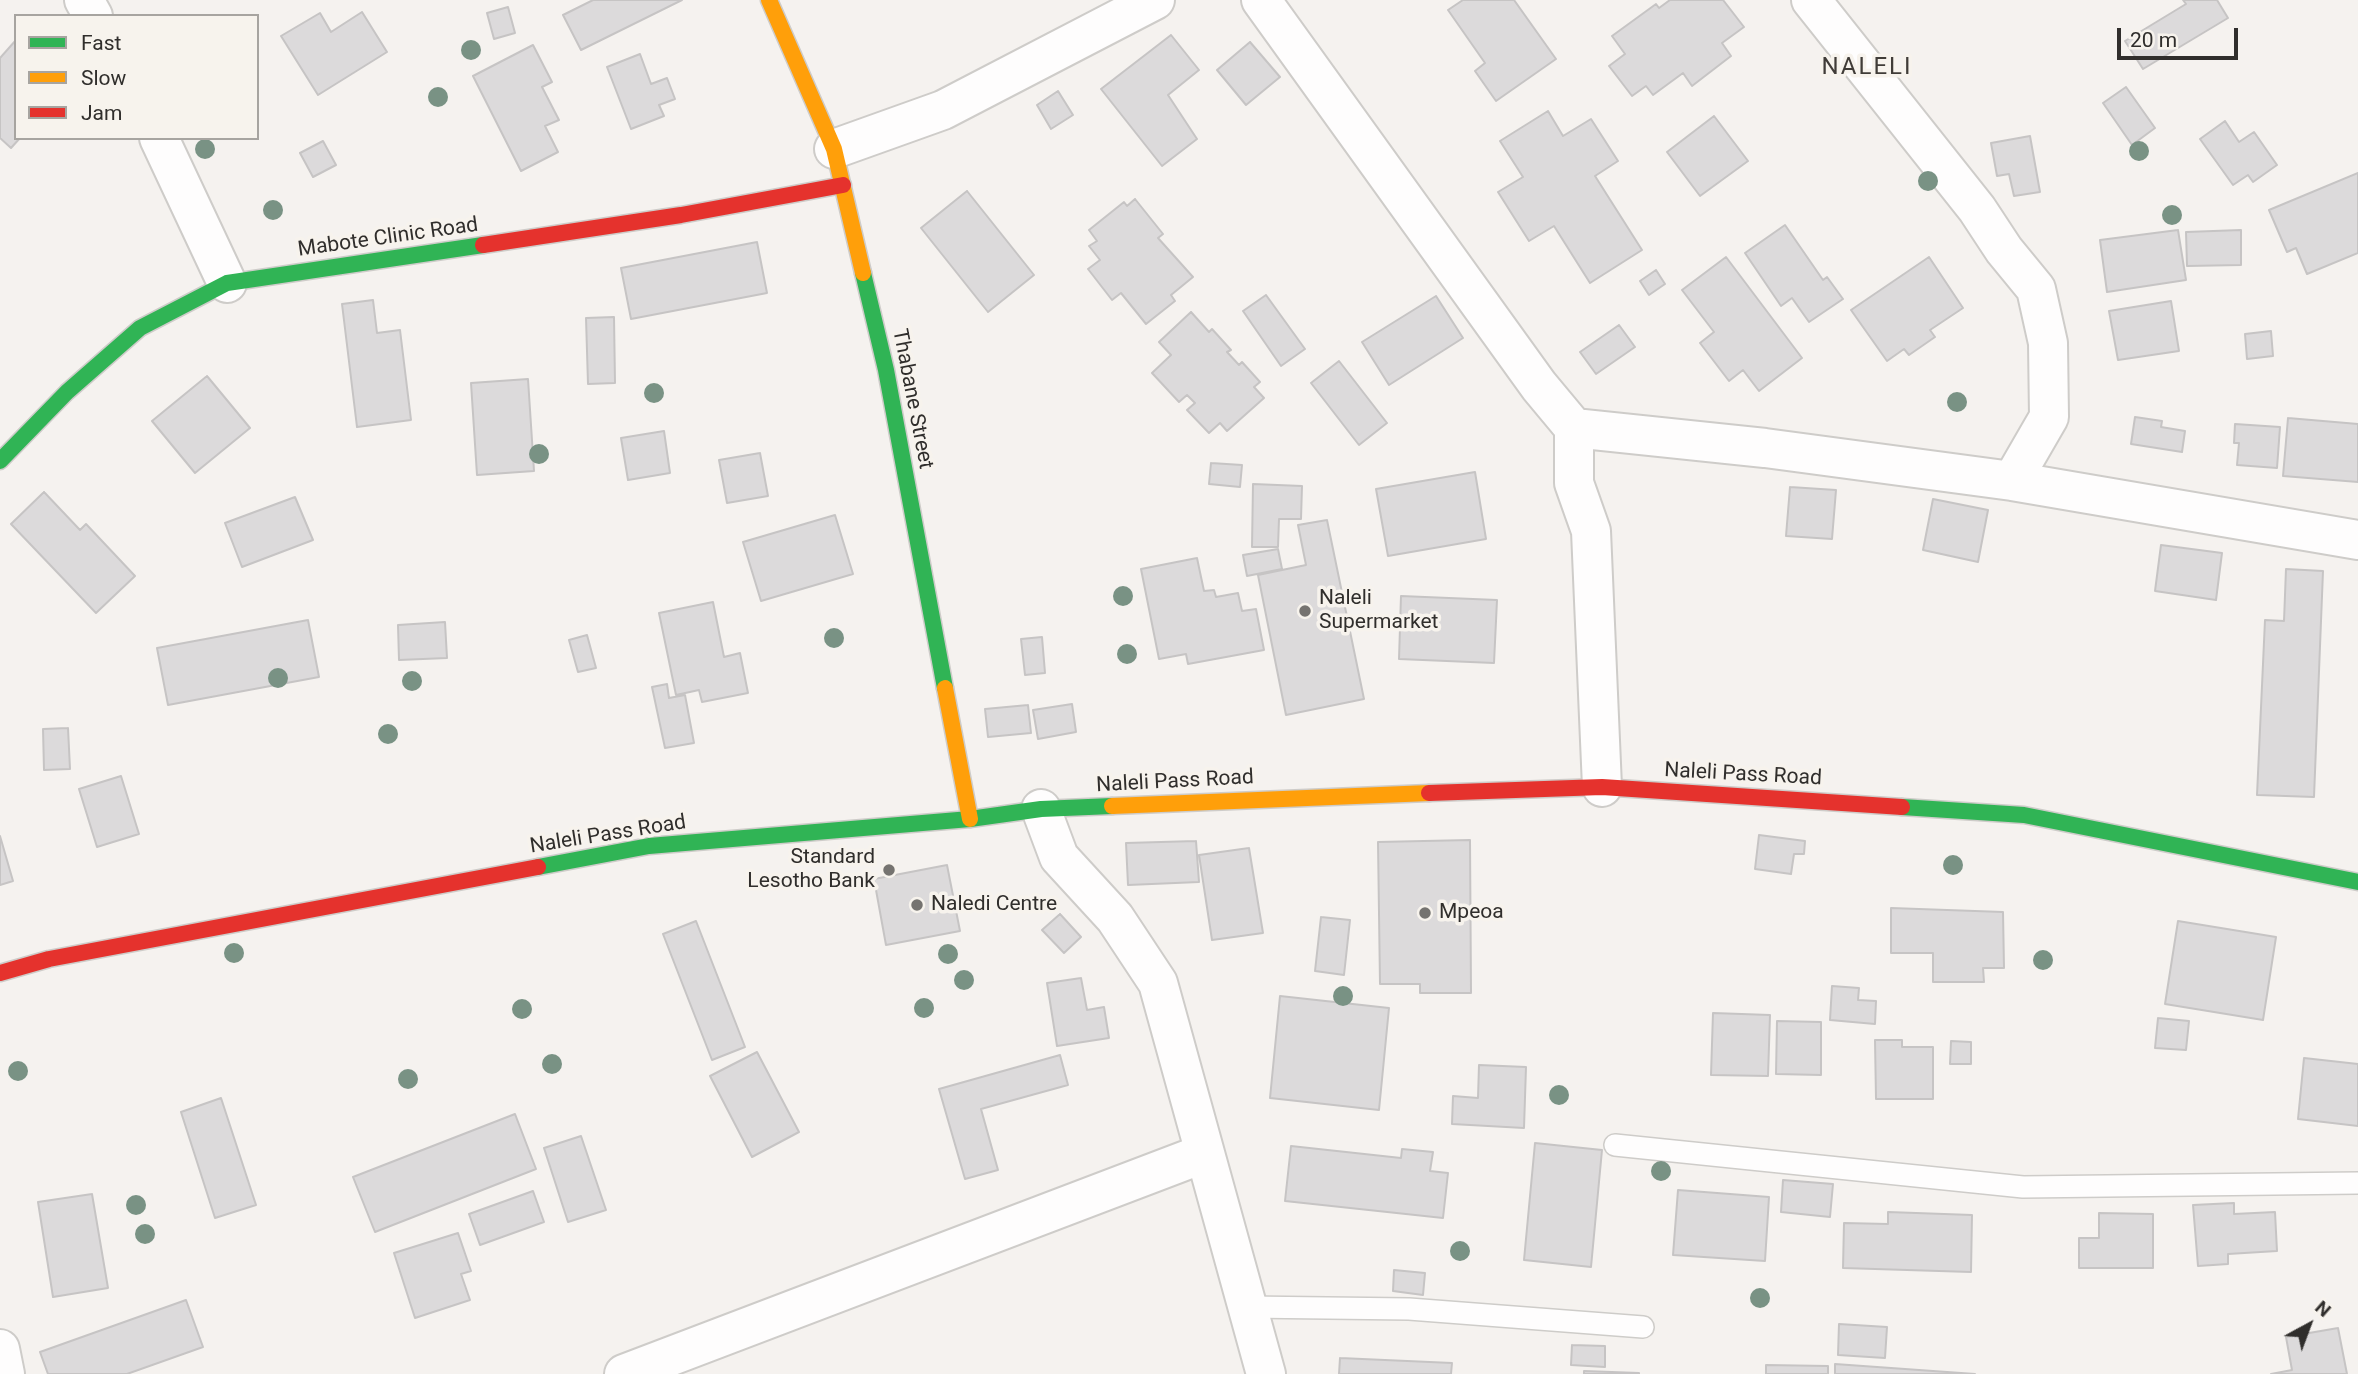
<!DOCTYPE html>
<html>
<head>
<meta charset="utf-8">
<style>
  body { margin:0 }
  #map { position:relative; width:2358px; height:1374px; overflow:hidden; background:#f5f2ef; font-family:Roboto,sans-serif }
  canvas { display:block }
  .legend { position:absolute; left:14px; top:14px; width:245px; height:126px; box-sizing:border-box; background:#f7f3ed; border:2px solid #a7a4a0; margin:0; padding:9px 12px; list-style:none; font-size:21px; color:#302e2c }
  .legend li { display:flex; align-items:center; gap:14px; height:35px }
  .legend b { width:35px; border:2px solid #a7a4a0 }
  .north { position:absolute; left:2274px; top:1290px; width:70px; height:70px; -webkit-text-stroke:5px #f7f3ed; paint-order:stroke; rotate:41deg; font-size:19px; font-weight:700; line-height:28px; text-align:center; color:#302e2c }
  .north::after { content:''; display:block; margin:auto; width:24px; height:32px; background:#302e2c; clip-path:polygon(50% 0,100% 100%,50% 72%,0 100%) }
  .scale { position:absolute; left:2117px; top:28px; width:121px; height:32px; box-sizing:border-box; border:4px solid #302e2c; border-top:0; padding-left:9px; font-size:21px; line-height:24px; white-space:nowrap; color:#302e2c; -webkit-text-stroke:5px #f7f3ed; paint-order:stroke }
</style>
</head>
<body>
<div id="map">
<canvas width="2358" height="1374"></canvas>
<ul class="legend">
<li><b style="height:9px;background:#30b455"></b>Fast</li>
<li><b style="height:9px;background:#ff9f0a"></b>Slow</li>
<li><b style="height:9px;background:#e5322d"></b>Jam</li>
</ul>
<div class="north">N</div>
<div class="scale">20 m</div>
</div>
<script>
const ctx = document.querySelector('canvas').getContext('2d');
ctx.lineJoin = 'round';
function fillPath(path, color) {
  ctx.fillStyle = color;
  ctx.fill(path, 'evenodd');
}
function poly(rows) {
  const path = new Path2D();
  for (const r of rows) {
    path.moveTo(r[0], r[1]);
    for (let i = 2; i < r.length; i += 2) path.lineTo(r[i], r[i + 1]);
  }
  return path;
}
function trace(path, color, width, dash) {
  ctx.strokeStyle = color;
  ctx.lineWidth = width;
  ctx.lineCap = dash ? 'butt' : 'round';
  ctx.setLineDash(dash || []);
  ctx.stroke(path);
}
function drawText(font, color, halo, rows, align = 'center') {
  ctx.font = font + ' Roboto,sans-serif';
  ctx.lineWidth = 7;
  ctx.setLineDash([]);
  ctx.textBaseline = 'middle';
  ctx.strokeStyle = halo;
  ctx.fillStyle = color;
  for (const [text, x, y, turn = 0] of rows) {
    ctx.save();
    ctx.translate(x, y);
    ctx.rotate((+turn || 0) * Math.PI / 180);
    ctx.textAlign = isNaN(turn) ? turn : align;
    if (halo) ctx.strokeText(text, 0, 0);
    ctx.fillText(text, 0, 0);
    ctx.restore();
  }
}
const building = poly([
  [593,0,682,0,581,50,563,15,593,0],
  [1463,0,1514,0,1556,59,1496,101,1475,71,1485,63,1448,10,1463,0],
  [1670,0,1723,0,1744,27,1722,43,1731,56,1692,86,1683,73,1653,95,1646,86,1632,96,1609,66,1625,54,1612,36,1656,4,1659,8,1670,0],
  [2183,0,2217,0,2228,18,2143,69,2125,41,2186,4,2183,0],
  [508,7,515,33,494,39,487,13,508,7],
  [362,12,387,52,318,95,281,36,320,13,331,32,362,12],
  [1171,35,1199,70,1168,95,1197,139,1162,166,1101,89,1171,35],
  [16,40,16,138,20,138,11,148,0,138,0,58,16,40],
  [1250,42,1280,77,1246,105,1217,70,1250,42],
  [533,45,552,82,542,87,559,120,545,126,558,152,521,171,473,76,533,45],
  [640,54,651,84,667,78,675,99,659,105,664,116,631,129,607,67,640,54],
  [2126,87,2155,128,2132,145,2103,103,2126,87],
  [1058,91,1073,115,1051,129,1037,105,1058,91],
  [1548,111,1563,136,1591,119,1618,161,1595,176,1642,250,1590,283,1554,226,1529,241,1498,192,1523,177,1500,141,1548,111],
  [1714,116,1748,161,1700,196,1667,152,1714,116],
  [2225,121,2239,142,2254,132,2277,165,2253,182,2248,175,2233,185,2200,139,2225,121],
  [2030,136,2040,192,2014,196,2009,174,1997,176,1991,143,2030,136],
  [323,141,336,165,313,177,300,153,323,141],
  [2358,173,2358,253,2307,274,2296,248,2287,252,2269,210,2358,173],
  [967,191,1034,275,988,312,921,228,967,191],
  [1135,199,1163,234,1158,238,1193,277,1171,295,1175,301,1146,324,1121,293,1112,300,1088,269,1100,260,1089,246,1097,241,1089,230,1124,202,1127,206,1135,199],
  [1785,225,1823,280,1827,277,1843,299,1809,322,1792,298,1781,306,1745,253,1785,225],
  [2178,230,2186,280,2107,292,2100,240,2178,230],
  [2241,230,2241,265,2187,266,2186,232,2241,230],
  [757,242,767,293,631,319,621,268,757,242],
  [1726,257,1802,358,1759,391,1743,370,1729,381,1700,343,1714,332,1682,290,1726,257],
  [1929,257,1963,308,1930,330,1935,337,1909,355,1904,349,1887,361,1851,310,1929,257],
  [1656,270,1665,284,1649,295,1640,281,1656,270],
  [1266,295,1305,349,1281,366,1243,311,1266,295],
  [1436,296,1463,338,1389,385,1362,342,1436,296],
  [373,300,377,333,400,330,411,420,357,427,342,304,373,300],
  [2171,301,2179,351,2118,360,2109,311,2171,301],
  [1191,312,1209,332,1212,329,1231,350,1227,352,1239,365,1242,362,1260,382,1254,387,1264,398,1227,431,1220,423,1209,433,1187,410,1195,403,1187,395,1179,402,1152,373,1171,355,1159,342,1191,312],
  [614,317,615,383,588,384,586,318,614,317],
  [1619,325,1635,347,1596,374,1580,352,1619,325],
  [2271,331,2273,356,2247,359,2245,334,2271,331],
  [1339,361,1387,423,1359,445,1311,383,1339,361],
  [207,376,250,428,195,473,152,421,207,376],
  [528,379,534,471,477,475,471,383,528,379],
  [2135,417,2162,421,2161,427,2185,431,2182,452,2131,444,2135,417],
  [2288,418,2358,424,2358,482,2283,476,2288,418],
  [2235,424,2280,427,2277,468,2237,465,2239,443,2234,443,2235,424],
  [664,431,670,473,628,480,621,438,664,431],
  [760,453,768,496,727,503,719,460,760,453],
  [1211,463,1242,465,1240,487,1209,484,1211,463],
  [1475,472,1486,539,1388,556,1376,489,1475,472],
  [1253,484,1302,486,1301,519,1279,519,1278,547,1252,547,1253,484],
  [1790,487,1836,490,1832,539,1786,536,1790,487],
  [44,492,80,530,86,524,135,576,96,613,11,524,44,492],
  [295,497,313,540,242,567,225,523,295,497],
  [1933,499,1988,510,1978,562,1923,550,1933,499],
  [835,515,853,574,761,601,743,542,835,515],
  [1327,520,1364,699,1286,715,1258,575,1306,565,1298,525,1327,520],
  [2161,545,2222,553,2216,600,2155,591,2161,545],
  [1278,549,1282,569,1247,576,1243,555,1278,549],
  [1197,558,1204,591,1214,590,1216,597,1238,593,1242,611,1256,609,1264,650,1188,664,1186,654,1159,659,1141,569,1197,558],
  [2286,569,2323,571,2314,797,2257,795,2265,620,2284,621,2286,569],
  [1401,596,1497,600,1494,663,1399,659,1401,596],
  [713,602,724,657,740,653,748,693,702,702,699,690,676,695,659,613,713,602],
  [308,620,319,677,168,705,157,648,308,620],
  [445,622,447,658,399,660,398,625,445,622],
  [587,635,596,668,578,672,569,640,587,635],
  [1042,637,1045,673,1025,675,1021,639,1042,637],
  [667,684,669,698,685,695,694,743,665,748,652,687,667,684],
  [1072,704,1076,732,1038,739,1033,710,1072,704],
  [1028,705,1031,733,988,737,985,709,1028,705],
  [68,728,70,769,44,770,43,729,68,728],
  [121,776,139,834,97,847,79,789,121,776],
  [1759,835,1805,841,1804,854,1794,854,1791,874,1755,869,1759,835],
  [0,836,13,881,0,885,0,836],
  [1470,840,1471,993,1420,993,1420,984,1380,984,1378,842,1470,840],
  [1196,841,1199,882,1128,885,1126,843,1196,841],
  [1249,848,1263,933,1212,940,1199,855,1249,848],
  [947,865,960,931,886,945,874,879,947,865],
  [1891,908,2003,912,2004,968,1983,968,1984,982,1933,982,1933,953,1891,953,1891,908],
  [1060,914,1081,937,1064,953,1042,930,1060,914],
  [1321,917,1350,920,1344,975,1315,971,1321,917],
  [696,921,745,1047,712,1060,663,934,696,921],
  [2178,921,2276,937,2263,1020,2165,1004,2178,921],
  [1081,978,1087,1010,1104,1007,1109,1038,1057,1046,1047,983,1081,978],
  [1832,986,1859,988,1858,1000,1876,1001,1875,1024,1830,1020,1832,986],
  [1280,996,1389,1008,1379,1110,1270,1098,1280,996],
  [1713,1013,1770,1015,1768,1076,1711,1075,1713,1013],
  [2158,1018,2189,1021,2186,1050,2155,1048,2158,1018],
  [1777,1021,1821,1022,1821,1075,1776,1074,1777,1021],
  [1875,1040,1902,1040,1902,1047,1933,1047,1933,1099,1876,1099,1875,1040],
  [1951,1041,1971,1042,1971,1064,1950,1064,1951,1041],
  [757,1052,799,1132,752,1157,710,1076,757,1052],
  [1060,1055,1068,1085,981,1109,998,1170,965,1179,939,1089,1060,1055],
  [2304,1058,2358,1064,2358,1126,2298,1119,2304,1058],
  [1479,1065,1526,1067,1524,1128,1452,1124,1453,1096,1478,1098,1479,1065],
  [221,1098,256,1205,215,1218,181,1112,221,1098],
  [515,1114,536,1169,375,1232,353,1177,515,1114],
  [581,1136,606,1210,568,1222,544,1148,581,1136],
  [1535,1143,1602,1150,1591,1267,1524,1260,1535,1143],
  [1291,1146,1401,1158,1402,1149,1433,1152,1430,1171,1448,1173,1443,1218,1285,1201,1291,1146],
  [1783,1180,1833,1184,1830,1217,1781,1212,1783,1180],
  [1678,1190,1769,1197,1765,1261,1673,1255,1678,1190],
  [533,1191,544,1222,480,1245,469,1214,533,1191],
  [92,1194,108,1288,53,1297,38,1202,92,1194],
  [2234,1203,2234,1214,2275,1212,2277,1251,2228,1254,2228,1264,2198,1266,2193,1205,2234,1203],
  [1888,1212,1972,1215,1971,1272,1843,1268,1844,1223,1888,1224,1888,1212],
  [2099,1213,2153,1214,2153,1268,2079,1268,2079,1238,2099,1238,2099,1213],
  [458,1233,471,1271,461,1274,470,1300,415,1318,394,1253,458,1233],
  [1394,1270,1425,1273,1423,1295,1393,1291,1394,1270],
  [186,1300,203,1347,127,1374,48,1374,40,1352,186,1300],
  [1839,1324,1887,1327,1885,1358,1838,1355,1839,1324],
  [2338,1328,2347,1374,2271,1374,2292,1370,2286,1337,2338,1328],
  [1572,1345,1605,1346,1605,1367,1571,1365,1572,1345],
  [1340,1358,1452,1363,1451,1374,1339,1374,1340,1358],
  [1835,1364,1975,1374,1835,1374,1835,1364],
  [1766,1365,1828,1366,1828,1374,1766,1374,1766,1365],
  [1584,1371,1639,1373,1639,1374,1584,1374,1584,1371]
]);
fillPath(building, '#dcdadb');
trace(building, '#c6c4c4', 2);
const lane = poly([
  [1615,1145,2023,1187,2358,1183],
  [1246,1307,1409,1309,1643,1327]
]);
const street = poly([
  [84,0,93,16],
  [1261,0,1539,386,1574,428,1574,483,1591,531,1602,787],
  [1811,0,1977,209,2004,250,2036,289,2048,343,2049,417,2012,481],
  [159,138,227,283],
  [834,149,943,110,1155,0],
  [1574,428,1765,448,2012,481,2358,540],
  [1041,809,1059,857,1115,918,1158,983,1266,1374],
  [0,1349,5,1374],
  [624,1374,1205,1153]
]);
const fast = poly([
  [863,273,886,370,945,688],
  [0,461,67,392,140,328,227,283,483,245],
  [1902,807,2024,815,2358,882],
  [538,867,649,846,970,819,1041,809,1112,806]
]);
const slow = poly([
  [769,0,834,149,863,273],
  [945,688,970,819],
  [1112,806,1429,793]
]);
const jam = poly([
  [483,245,681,215,843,185],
  [1429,793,1602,787,1902,807],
  [0,973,49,959,538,867]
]);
trace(lane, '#ceccc9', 24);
trace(street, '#ceccc9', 42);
trace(fast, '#ceccc9', 19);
trace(slow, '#ceccc9', 19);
trace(jam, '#ceccc9', 19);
trace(lane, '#fefdfd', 21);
trace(street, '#fefdfd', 38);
trace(fast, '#30b455', 16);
trace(slow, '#ff9f0a', 16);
trace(jam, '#e5322d', 16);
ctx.fillStyle = '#799284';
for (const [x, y] of [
  [471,50],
  [438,97],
  [205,149],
  [2139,151],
  [1928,181],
  [273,210],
  [2172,215],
  [654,393],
  [1957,402],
  [539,454],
  [1123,596],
  [834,638],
  [1127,654],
  [278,678],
  [412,681],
  [388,734],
  [1953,865],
  [234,953],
  [948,954],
  [2043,960],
  [964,980],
  [1343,996],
  [924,1008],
  [522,1009],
  [552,1064],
  [18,1071],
  [408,1079],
  [1559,1095],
  [1661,1171],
  [136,1205],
  [145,1234],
  [1460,1251],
  [1760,1298]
]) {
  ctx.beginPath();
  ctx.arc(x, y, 10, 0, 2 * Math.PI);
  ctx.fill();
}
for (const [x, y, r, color] of [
  [1305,611,7,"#757370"],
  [889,870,7,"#757370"],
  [917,905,7,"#757370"],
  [1425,913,7,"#757370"]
]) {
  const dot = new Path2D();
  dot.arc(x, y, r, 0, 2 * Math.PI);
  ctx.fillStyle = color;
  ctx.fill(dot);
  trace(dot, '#f7f3ed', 2.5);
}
drawText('21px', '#302e2c', '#f7f3ed', [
  ["Mabote Clinic Road",388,238,-8],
  ["Thabane Street",912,399,79],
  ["Naleli Pass Road",1743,775,3],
  ["Naleli Pass Road",1175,782,-3],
  ["Naleli Pass Road",608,835,-9]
]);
drawText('21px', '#302e2c', '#f7f3ed', [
  ["Naleli",1319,599],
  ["Supermarket",1319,623],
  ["Standard",875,858,"right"],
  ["Lesotho Bank",875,882,"right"],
  ["Naledi Centre",931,905],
  ["Mpeoa",1439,913]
], 'left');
ctx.letterSpacing = '2px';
drawText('24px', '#403c38', '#f7f3ed', [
  ["NALELI",1867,68]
]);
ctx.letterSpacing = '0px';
</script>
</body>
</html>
